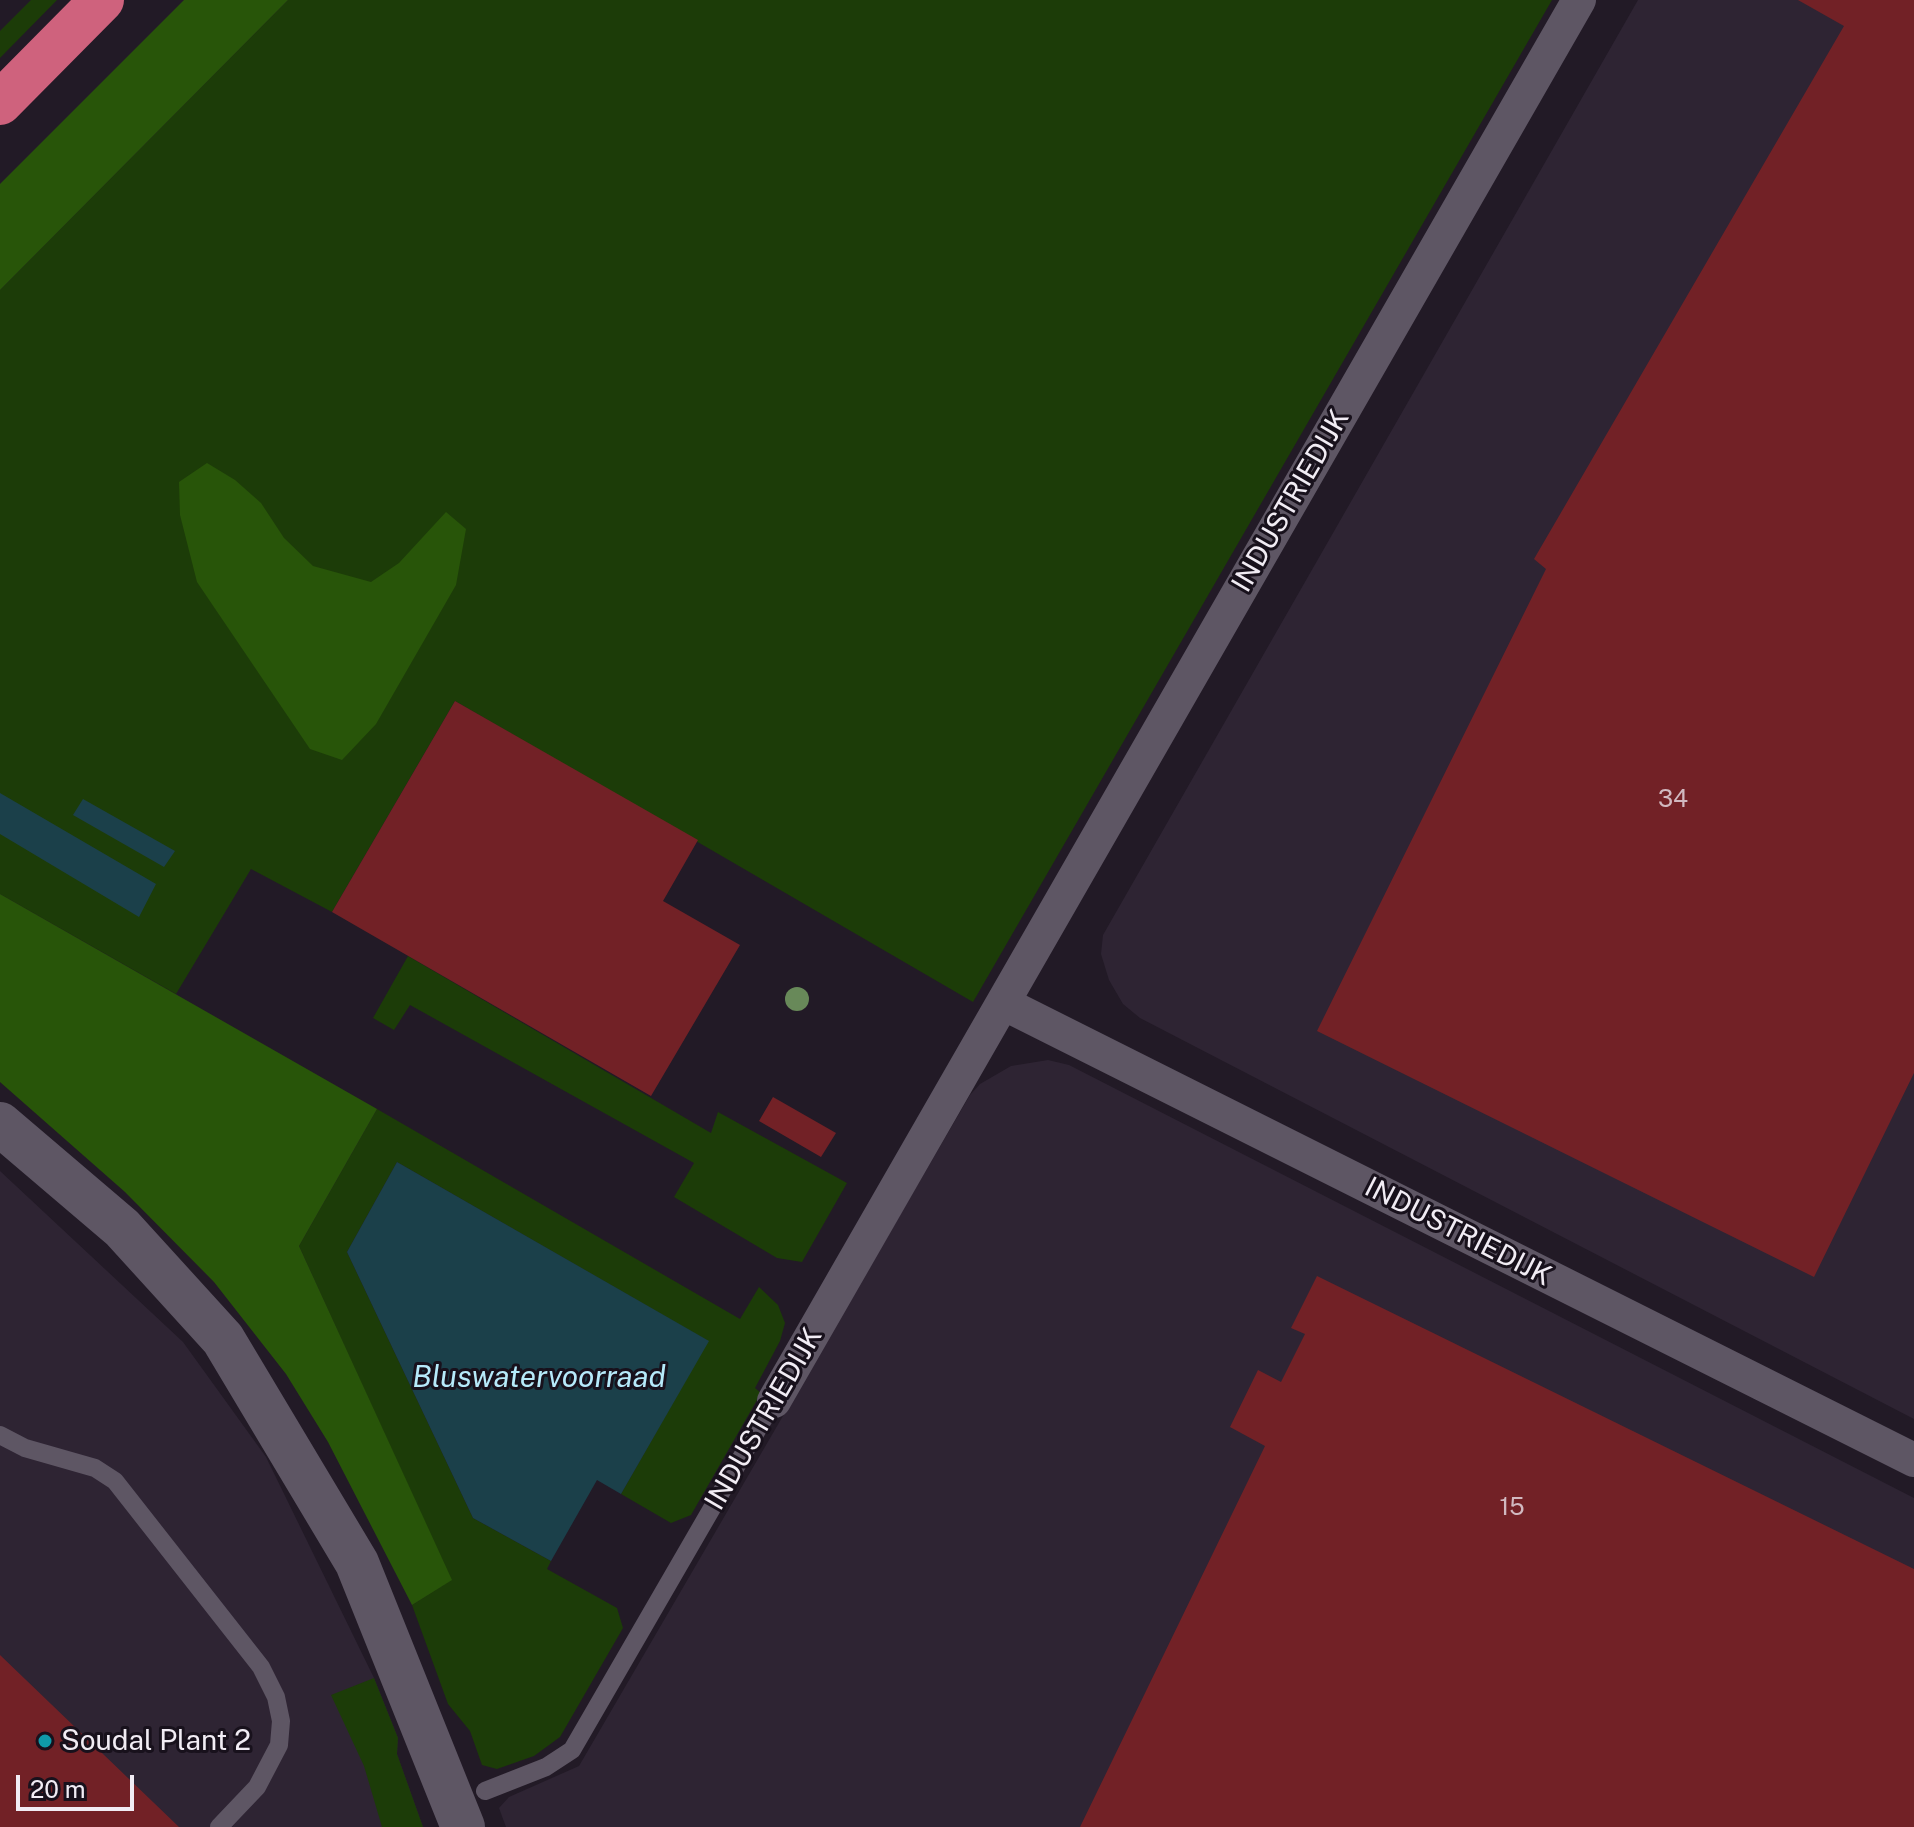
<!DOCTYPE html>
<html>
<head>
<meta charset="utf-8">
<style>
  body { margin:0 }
  #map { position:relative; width:1914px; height:1827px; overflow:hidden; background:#221a26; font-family:"Public Sans",sans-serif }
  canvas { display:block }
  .scale { position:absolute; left:16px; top:1775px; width:118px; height:36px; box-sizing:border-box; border:4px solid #f1ecf4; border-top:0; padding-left:10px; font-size:24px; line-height:28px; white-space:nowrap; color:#f1ecf4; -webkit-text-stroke:6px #18111c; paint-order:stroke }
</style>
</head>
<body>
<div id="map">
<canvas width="1914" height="1827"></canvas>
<div class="scale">20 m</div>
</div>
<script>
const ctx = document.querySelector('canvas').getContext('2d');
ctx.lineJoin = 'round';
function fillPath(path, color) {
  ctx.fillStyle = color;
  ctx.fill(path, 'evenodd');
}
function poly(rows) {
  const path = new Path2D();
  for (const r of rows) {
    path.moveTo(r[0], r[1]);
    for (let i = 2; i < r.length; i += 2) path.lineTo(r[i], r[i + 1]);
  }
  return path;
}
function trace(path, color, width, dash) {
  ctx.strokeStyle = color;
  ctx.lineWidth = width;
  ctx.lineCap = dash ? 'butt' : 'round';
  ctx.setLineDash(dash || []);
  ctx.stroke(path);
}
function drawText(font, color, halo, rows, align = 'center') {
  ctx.font = font + ' "Public Sans",sans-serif';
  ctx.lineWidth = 6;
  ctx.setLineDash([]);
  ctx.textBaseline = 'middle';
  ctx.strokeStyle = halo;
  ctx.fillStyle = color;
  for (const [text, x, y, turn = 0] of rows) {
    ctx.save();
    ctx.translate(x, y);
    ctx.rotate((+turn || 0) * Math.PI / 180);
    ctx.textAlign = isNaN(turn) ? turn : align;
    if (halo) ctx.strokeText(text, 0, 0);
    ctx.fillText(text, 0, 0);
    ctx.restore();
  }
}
fillPath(poly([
  [1638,0,1914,0,1914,1419,1140,1018,1123,1004,1109,980,1101,954,1103,935],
  [1048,1060,1069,1065,1914,1498,1914,1827,506,1827,499,1808,509,1797,579,1766,970,1095,980,1084,1011,1066],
  [0,1171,183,1342,266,1457,374,1678,398,1738,397,1754,423,1827,0,1827]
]), '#2e2433');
fillPath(poly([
  [31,0,57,0,0,58,0,31],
  [288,0,1552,0,973,1002,455,701,332,912,251,869,176,994,0,894,0,290],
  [408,956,711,1133,718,1112,847,1183,802,1262,777,1258,674,1197,694,1163,410,1005,394,1030,373,1018],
  [377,1109,740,1319,759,1287,778,1305,785,1323,780,1341,755,1388,761,1393,691,1515,671,1523,621,1494,708,1341,397,1162,347,1252,473,1518,551,1561,547,1569,617,1608,623,1628,560,1737,534,1756,497,1769,482,1765,470,1731,448,1704,412,1605,451,1580,299,1246],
  [374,1678,398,1738,397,1754,423,1827,382,1827,364,1766,331,1695]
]), '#1c3c08');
fillPath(poly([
  [184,0,288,0,0,290,0,184],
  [207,463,235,480,261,503,284,538,313,566,371,582,399,563,446,512,466,529,456,585,376,724,342,760,310,749,197,582,180,515,179,482],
  [0,894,377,1109,299,1246,452,1580,412,1605,328,1442,286,1374,214,1282,125,1192,0,1082]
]), '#285509');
fillPath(poly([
  [0,793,156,884,139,917,0,834],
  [83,799,175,851,164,867,73,815],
  [397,1162,709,1341,621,1494,597,1480,551,1561,473,1518,347,1252]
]), '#1b404a');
fillPath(poly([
  [1798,0,1914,0,1914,1073,1814,1277,1317,1031,1546,569,1534,559,1844,26],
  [455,701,698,840,663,901,740,945,651,1096,332,912],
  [773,1097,836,1133,821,1157,759,1121],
  [1317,1276,1914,1569,1914,1827,1080,1827,1265,1446,1230,1427,1258,1370,1281,1382,1305,1334,1291,1328],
  [0,1655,179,1827,0,1827]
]), '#722126');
trace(poly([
  [0,1435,25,1448,95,1468,115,1481,261,1667,276,1697,281,1721,279,1745,257,1787,219,1827],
  [485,1791,546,1767,572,1750,774,1401]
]), '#5e5664', 18);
trace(poly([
  [1003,1003,1914,1460],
  [774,1401,1579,0]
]), '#5e5664', 34);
trace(poly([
  [0,1124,122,1228,223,1339,357,1563,463,1827]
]), '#5e5664', 44);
trace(poly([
  [0,103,102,0]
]), '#cf627d', 44);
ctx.fillStyle = '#688959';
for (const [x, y] of [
  [797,999]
]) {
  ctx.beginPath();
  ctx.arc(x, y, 12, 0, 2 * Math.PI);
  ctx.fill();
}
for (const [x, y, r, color] of [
  [45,1741,8,"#0f9aa8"]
]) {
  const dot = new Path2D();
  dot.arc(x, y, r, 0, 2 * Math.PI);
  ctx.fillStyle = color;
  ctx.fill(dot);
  trace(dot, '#18111c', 3);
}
drawText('24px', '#d1b9c0', null, [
  ["34",1673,800],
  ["15",1512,1508]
]);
drawText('28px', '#f1ecf4', '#18111c', [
  ["INDUSTRIEDIJK",1291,501,-60],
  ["INDUSTRIEDIJK",1458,1232,27],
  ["INDUSTRIEDIJK",764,1419,-60]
]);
drawText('28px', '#f1ecf4', '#18111c', [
  ["Soudal Plant 2",61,1741]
], 'left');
drawText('italic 30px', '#b6eafa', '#18111c', [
  ["Bluswatervoorraad",539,1378]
]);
</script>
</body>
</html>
